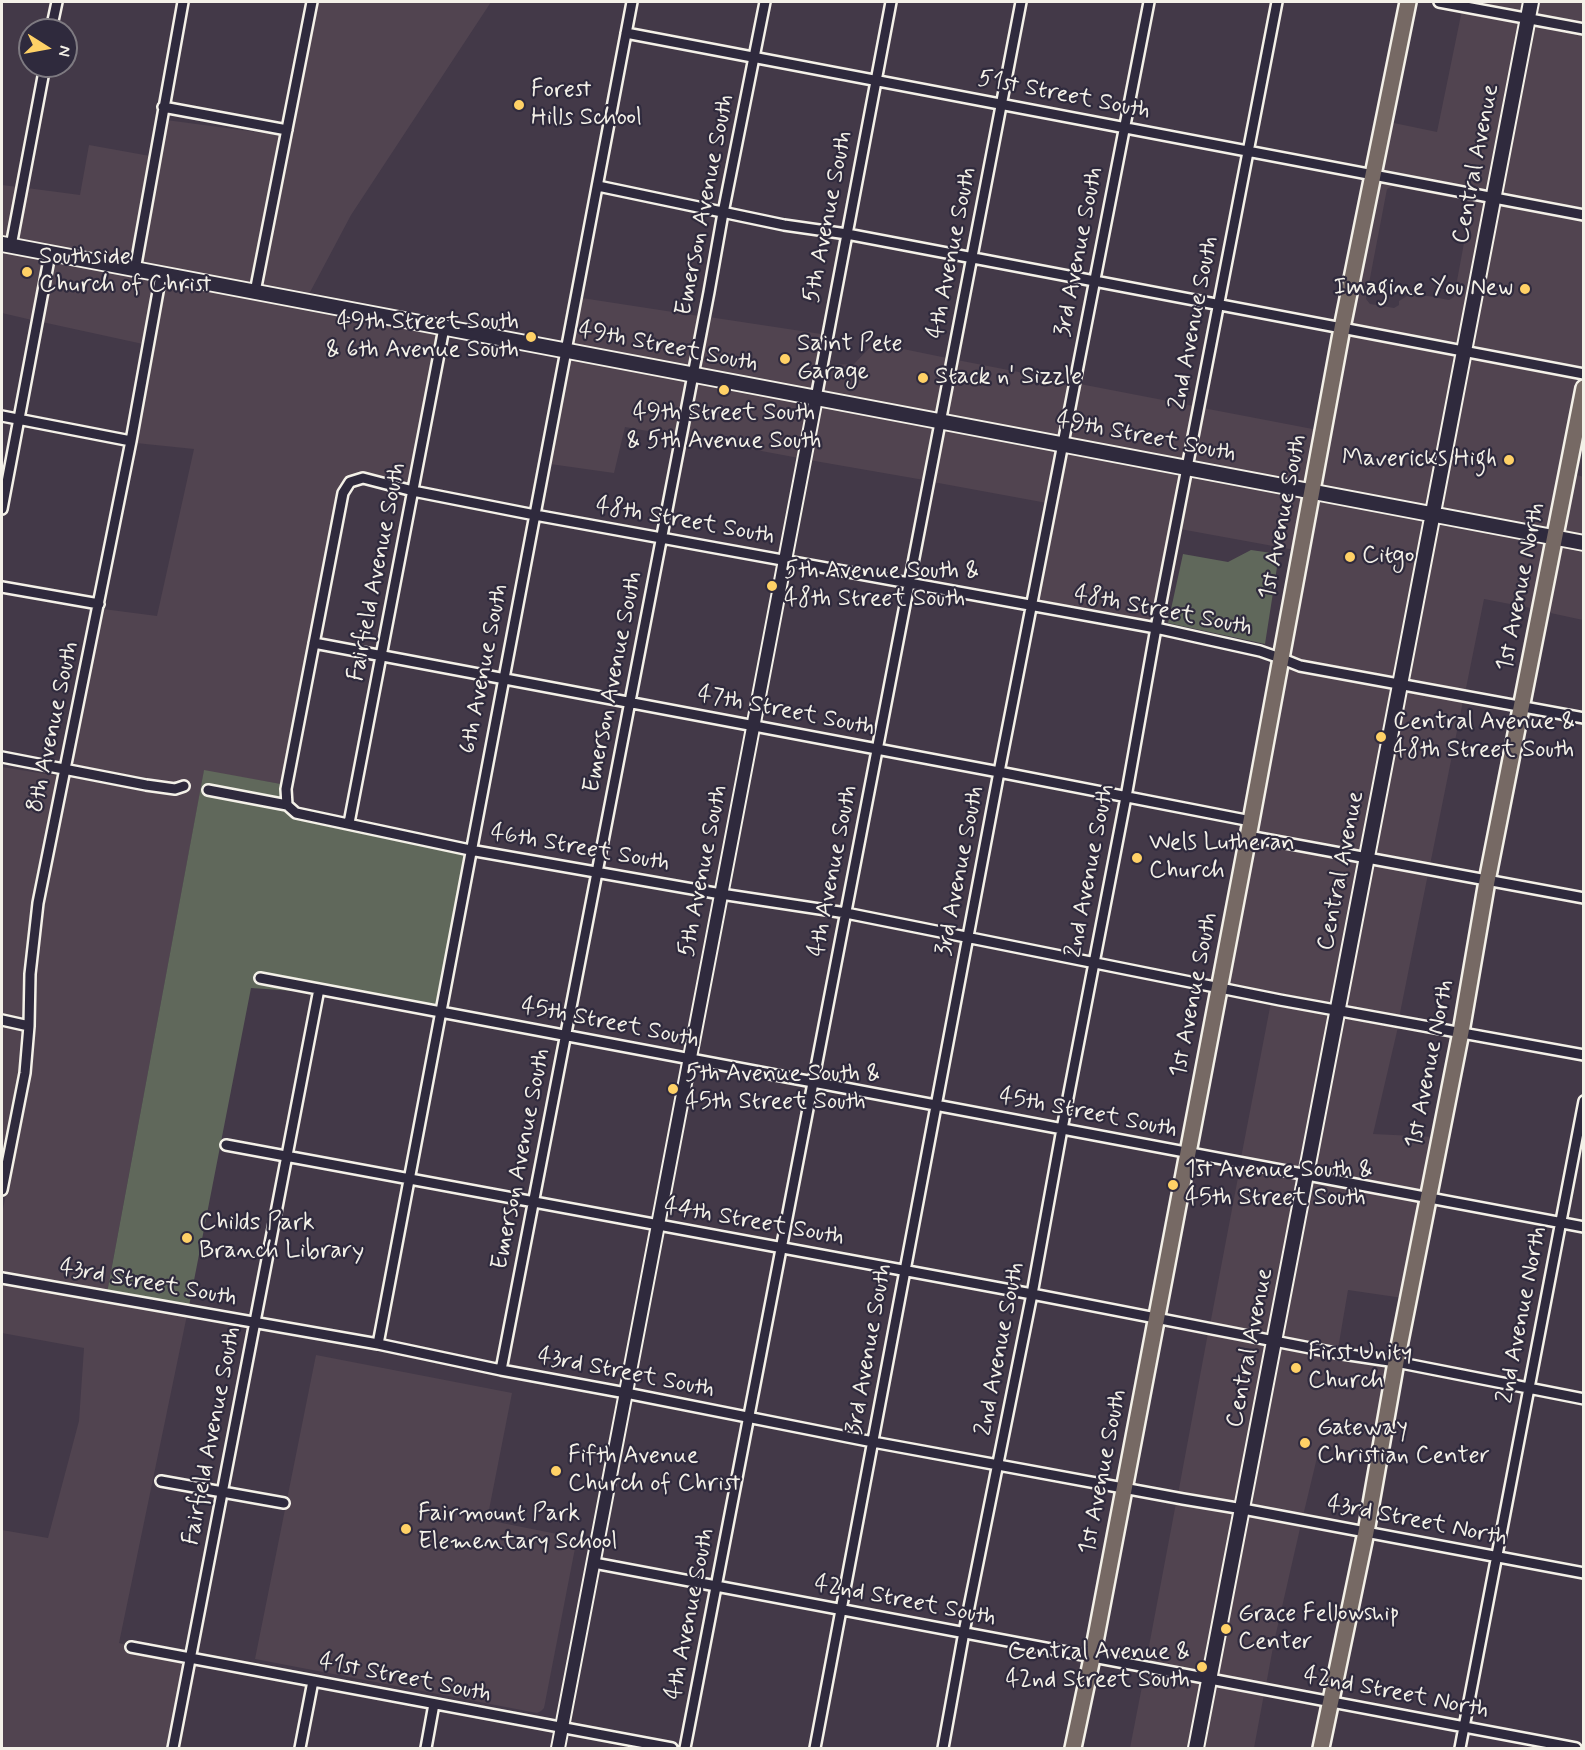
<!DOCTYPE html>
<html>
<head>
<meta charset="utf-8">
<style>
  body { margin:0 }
  #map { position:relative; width:1585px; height:1750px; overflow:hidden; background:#433948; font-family:Mynerve,sans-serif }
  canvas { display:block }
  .frame { position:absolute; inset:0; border:3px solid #f4f1e8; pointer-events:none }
  .north { position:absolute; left:18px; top:18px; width:60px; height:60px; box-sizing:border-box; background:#2f2a3d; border:2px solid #7e7a81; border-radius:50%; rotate:101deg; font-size:16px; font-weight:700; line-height:24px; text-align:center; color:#f4f1e8 }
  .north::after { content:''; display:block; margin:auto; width:21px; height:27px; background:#ffd166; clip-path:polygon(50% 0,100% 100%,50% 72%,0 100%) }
</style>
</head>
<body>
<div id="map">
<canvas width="1585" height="1750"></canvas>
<div class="frame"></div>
<div class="north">N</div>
</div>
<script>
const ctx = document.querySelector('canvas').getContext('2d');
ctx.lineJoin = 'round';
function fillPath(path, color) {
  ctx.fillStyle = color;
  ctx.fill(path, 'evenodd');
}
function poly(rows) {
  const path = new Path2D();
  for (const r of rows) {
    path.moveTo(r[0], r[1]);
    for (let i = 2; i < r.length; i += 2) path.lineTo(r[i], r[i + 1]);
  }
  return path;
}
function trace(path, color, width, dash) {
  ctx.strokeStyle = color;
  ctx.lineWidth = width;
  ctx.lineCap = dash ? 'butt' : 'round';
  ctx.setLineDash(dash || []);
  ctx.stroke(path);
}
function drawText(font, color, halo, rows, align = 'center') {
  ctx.font = font + ' Mynerve,sans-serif';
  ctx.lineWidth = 4.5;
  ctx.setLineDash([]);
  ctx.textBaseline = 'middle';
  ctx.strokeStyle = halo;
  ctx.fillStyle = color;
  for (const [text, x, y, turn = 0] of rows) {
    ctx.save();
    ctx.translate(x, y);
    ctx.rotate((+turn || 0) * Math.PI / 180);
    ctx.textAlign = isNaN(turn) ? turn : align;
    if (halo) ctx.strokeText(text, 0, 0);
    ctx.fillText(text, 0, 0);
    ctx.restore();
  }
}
fillPath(poly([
  [316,2,491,2,351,215,308,296,261,289],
  [1463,2,1526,2,1524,13],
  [1536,2,1583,2,1583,24,1533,15],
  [1462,10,1522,22,1490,191,1380,171,1389,122,1437,132],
  [1532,23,1583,33,1583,210,1499,193],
  [166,120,279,135,281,134,251,287,140,266],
  [89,145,150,156,131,265,17,243,27,188,80,195],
  [1378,179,1488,200,1460,346,1348,325],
  [1392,186,1468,201,1471,205,1454,297,1449,300,1412,293,1399,301,1399,305,1394,308,1370,304,1366,299,1387,189],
  [2,185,18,187,7,241,2,240],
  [1498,202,1583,219,1584,359,1582,370,1470,348],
  [2,249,44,257,32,320,2,313],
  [53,259,130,274,154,283,143,344,42,322],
  [165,280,439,331,407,485,349,477,345,480,345,481,343,481,338,492,281,784,204,771,107,1293,2,1273,2,1214,30,1074,35,1023,35,974,43,903,69,775,146,789,177,793,190,788,187,780,174,784,169,784,71,766,103,609,157,616,194,449,136,443],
  [582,298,699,316,689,369,572,348],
  [709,317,821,334,812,393,699,371],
  [1347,333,1459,354,1429,510,1317,489],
  [874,343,947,358,936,417,821,395,827,365,854,364],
  [571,356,687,378,676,436,625,427,614,473,550,464],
  [1468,356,1580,378,1551,533,1438,512],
  [957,360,1070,382,1059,440,945,418],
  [697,380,810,402,799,458,686,437],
  [1080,384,1194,406,1183,463,1068,442],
  [819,404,934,425,924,480,809,460],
  [1203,408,1318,430,1307,487,1192,465],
  [944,427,1057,449,1047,503,933,482],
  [1067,450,1181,472,1152,623,1037,603],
  [1572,473,1583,477,1583,539,1561,534],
  [1191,474,1305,495,1295,550,1180,529],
  [1315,497,1427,518,1397,680,1302,662,1286,655],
  [1437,520,1549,541,1536,609,1484,599,1465,693,1406,682],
  [1559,543,1583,547,1583,620,1546,612],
  [1284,664,1300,671,1395,688,1364,853,1254,833],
  [1405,690,1463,701,1430,865,1374,854],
  [2,767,58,776,60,773,33,902,25,973,24,1020,2,1016],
  [1252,841,1362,861,1335,1006,1225,984],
  [1372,863,1428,874,1399,1018,1344,1007],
  [1271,1002,1333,1014,1303,1170,1241,1158],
  [1342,1016,1398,1027,1373,1134,1435,1137,1424,1192,1312,1172],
  [2,1025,24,1029,21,1072,2,1166],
  [1240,1167,1301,1178,1271,1336,1210,1325],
  [1311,1180,1422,1200,1403,1298,1348,1290,1338,1349,1280,1338],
  [2,1282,187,1315,119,1643,127,1645,126,1651,184,1662,168,1748,2,1748,2,1530,48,1538,79,1421,84,1348,2,1333],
  [1208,1333,1269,1345,1239,1504,1178,1494],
  [1279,1346,1390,1368,1374,1455,1320,1445,1303,1516,1248,1505],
  [316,1355,512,1393,487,1520,577,1538,544,1708,541,1711,537,1713,255,1659],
  [1176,1503,1237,1512,1206,1673,1146,1662],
  [1247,1514,1301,1524,1274,1642,1266,1685,1216,1675],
  [1145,1671,1204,1682,1192,1748,1130,1748],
  [1214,1684,1264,1694,1254,1748,1202,1748]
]), '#514450');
fillPath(poly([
  [1251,550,1279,554,1265,644,1168,623,1183,554,1228,562],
  [204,770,281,784,282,799,204,785,202,793,282,808,285,809,285,811,465,853,436,1006,256,973,255,982,309,992,251,988,189,1306,107,1293]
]), '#60685b');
const minor = poly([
  [1439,2,1584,29],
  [51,30,57,2],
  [626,33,1584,215],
  [163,107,287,130],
  [598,186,784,225,847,234,1584,374],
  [11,246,45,66],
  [135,270,183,2],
  [255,292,312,2],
  [816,398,891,2],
  [2,416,131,441],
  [2,509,50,254],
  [2,587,99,604],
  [314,643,999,772,1251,821],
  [2,757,146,785,175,789,184,786],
  [208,790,287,805,296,813,470,850,721,894,846,913,1280,1000,1584,1055],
  [287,805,286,789,343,493,350,482,363,478,413,491,535,515,1156,628,1260,651,1280,658,1300,666,1584,718],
  [349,823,444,328],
  [1248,836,1584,898],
  [260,978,1584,1227],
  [2,1020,29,1026],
  [226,1145,1032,1294,1336,1353,1396,1362,1584,1399],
  [2,1190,25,1073,29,1026,30,974,38,903,131,441,161,275],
  [2,1278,378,1344,501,1370,626,1393,873,1442,1183,1499,1243,1509,1584,1573],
  [378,1344,632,2],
  [501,1370,709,292,723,213,765,2],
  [161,1481,284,1503],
  [594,1563,1576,1748],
  [131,1647,672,1748],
  [173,1748,319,989],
  [300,1748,313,1681],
  [426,1748,434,1704],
  [685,1748,1021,2],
  [815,1748,999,772,1149,2],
  [943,1748,964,1632,1032,1294,1062,1129,1126,797,1156,628,1277,2],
  [1460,1748,1584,1101]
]);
const tertiary = poly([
  [558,1748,816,398]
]);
const secondary = poly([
  [2,244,1584,543],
  [1196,1748,1531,2]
]);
const primary = poly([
  [1073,1748,1092,1658,1251,821,1342,328,1408,2],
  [1321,1748,1366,1532,1396,1362,1461,1032,1487,881,1584,388]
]);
trace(minor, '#f4f1e8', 14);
trace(tertiary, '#f4f1e8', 16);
trace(secondary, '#f4f1e8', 18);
trace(primary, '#f4f1e8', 20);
trace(minor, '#2f2a3d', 9);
trace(tertiary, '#2f2a3d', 12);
trace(secondary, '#2f2a3d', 14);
trace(primary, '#766964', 15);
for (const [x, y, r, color] of [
  [519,105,6,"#ffd166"],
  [27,272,6,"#ffd166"],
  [1525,289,6,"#ffd166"],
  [531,337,6,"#ffd166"],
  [785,359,6,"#ffd166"],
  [923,378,6,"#ffd166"],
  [724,390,6,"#ffd166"],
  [1509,460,6,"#ffd166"],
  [1350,557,6,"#ffd166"],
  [772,586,6,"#ffd166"],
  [1381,737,6,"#ffd166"],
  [1137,858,6,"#ffd166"],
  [673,1089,6,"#ffd166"],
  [1173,1185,6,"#ffd166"],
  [187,1238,6,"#ffd166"],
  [1296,1368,6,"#ffd166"],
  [1305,1443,6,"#ffd166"],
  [556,1471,6,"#ffd166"],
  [406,1529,6,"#ffd166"],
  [1226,1629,6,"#ffd166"],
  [1202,1667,6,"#ffd166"]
]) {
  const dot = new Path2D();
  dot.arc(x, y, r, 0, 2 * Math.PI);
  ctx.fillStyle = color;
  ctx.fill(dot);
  trace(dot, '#2f2a3d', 2);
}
drawText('24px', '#f4f1e8', '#2f2a3d', [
  ["Forest",531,91],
  ["Hills School",531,119],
  ["Southside",39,258],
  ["Church of Christ",39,286],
  ["Imagine You New",1513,289,"right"],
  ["49th Street South",519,323,"right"],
  ["& 6th Avenue South",519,351,"right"],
  ["Saint Pete",797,345],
  ["Garage",797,373],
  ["Stack n' Sizzle",935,378],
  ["49th Street South",724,414,"center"],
  ["& 5th Avenue South",724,442,"center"],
  ["Mavericks High",1497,460,"right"],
  ["Citgo",1362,557],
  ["5th Avenue South &",784,572],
  ["48th Street South",784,600],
  ["Central Avenue &",1393,723],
  ["48th Street South",1393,751],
  ["Wels Lutheran",1149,844],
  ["Church",1149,872],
  ["5th Avenue South &",685,1075],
  ["45th Street South",685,1103],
  ["1st Avenue South &",1185,1171],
  ["45th Street South",1185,1199],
  ["Childs Park",199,1224],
  ["Branch Library",199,1252],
  ["First Unity",1308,1354],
  ["Church",1308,1382],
  ["Gateway",1317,1429],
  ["Christian Center",1317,1457],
  ["Fifth Avenue",568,1457],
  ["Church of Christ",568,1485],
  ["Fairmount Park",418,1515],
  ["Elementary School",418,1543],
  ["Grace Fellowship",1238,1615],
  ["Center",1238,1643],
  ["Central Avenue &",1190,1653,"right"],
  ["42nd Street South",1190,1681,"right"]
], 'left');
drawText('24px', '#f4f1e8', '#2f2a3d', [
  ["51st Street South",1064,96,11],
  ["Central Avenue",1477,164,-79],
  ["Emerson Avenue South",706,205,-79],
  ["5th Avenue South",829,217,-79],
  ["3rd Avenue South",1080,252,-79],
  ["4th Avenue South",953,253,-79],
  ["2nd Avenue South",1195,323,-79],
  ["49th Street South",668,348,11],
  ["49th Street South",1146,438,11],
  ["1st Avenue South",1284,517,-79],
  ["48th Street South",685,522,10],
  ["Fairfield Avenue South",378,572,-79],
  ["1st Avenue North",1522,587,-79],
  ["48th Street South",1163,612,11],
  ["6th Avenue South",485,669,-79],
  ["Emerson Avenue South",614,682,-79],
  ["47th Street South",786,712,11],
  ["8th Avenue South",54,727,-78],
  ["46th Street South",580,849,10],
  ["5th Avenue South",704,871,-79],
  ["4th Avenue South",834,871,-79],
  ["3rd Avenue South",961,871,-79],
  ["2nd Avenue South",1091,871,-79],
  ["Central Avenue",1342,871,-79],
  ["1st Avenue South",1195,995,-79],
  ["45th Street South",610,1024,11],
  ["1st Avenue North",1431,1064,-79],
  ["45th Street South",1088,1114,11],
  ["Emerson Avenue South",522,1159,-79],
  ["44th Street South",754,1223,10],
  ["43rd Street South",148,1284,10],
  ["2nd Avenue North",1523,1315,-79],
  ["Central Avenue",1251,1348,-79],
  ["3rd Avenue South",870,1349,-80],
  ["2nd Avenue South",1001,1349,-79],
  ["43rd Street South",626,1374,11],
  ["Fairfield Avenue South",213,1436,-79],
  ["1st Avenue South",1104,1472,-79],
  ["43rd Street North",1417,1522,11],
  ["42nd Street South",905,1602,11],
  ["4th Avenue South",691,1614,-79],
  ["41st Street South",405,1679,11],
  ["42nd Street North",1396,1694,11]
]);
</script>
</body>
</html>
